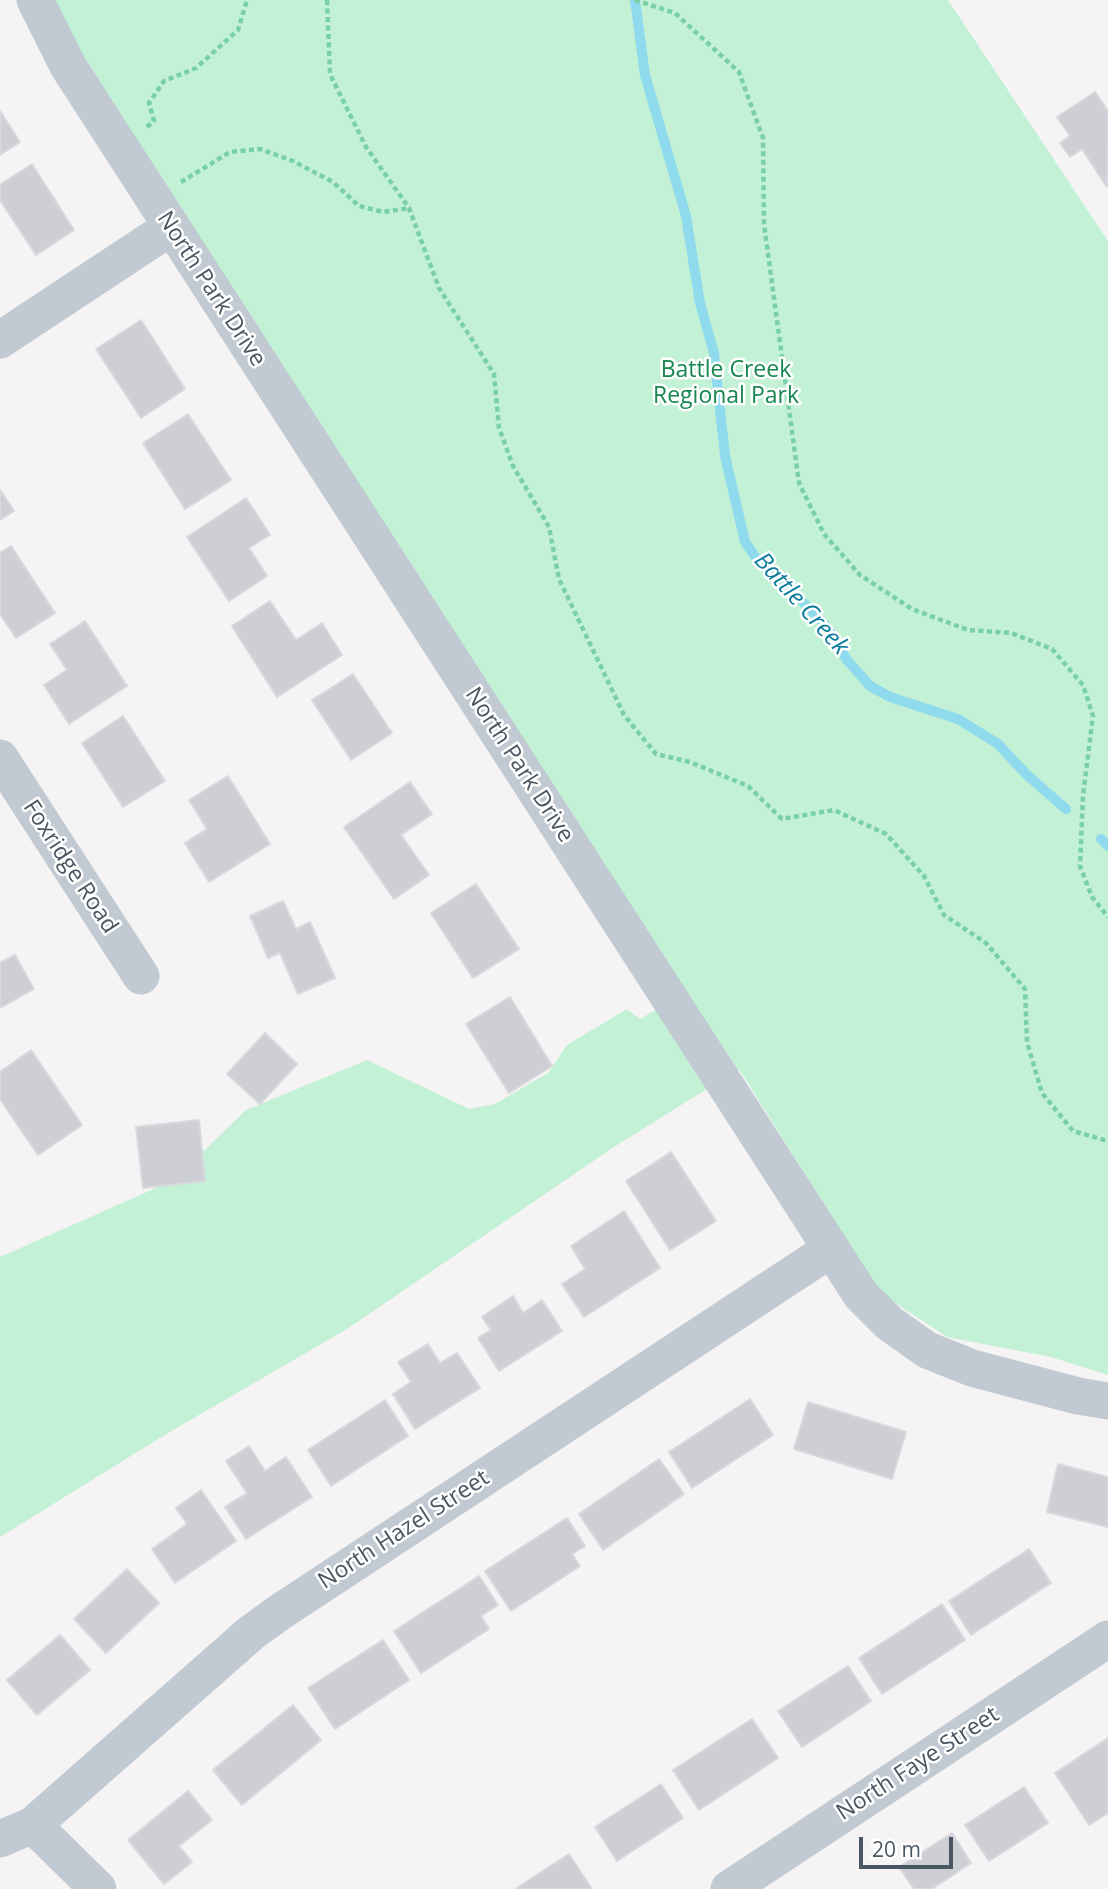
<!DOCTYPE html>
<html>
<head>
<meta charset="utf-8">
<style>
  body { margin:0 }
  #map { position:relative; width:1108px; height:1889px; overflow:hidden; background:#f5f3f3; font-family:"Open Sans",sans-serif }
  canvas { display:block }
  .scale { position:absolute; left:859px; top:1837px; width:94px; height:32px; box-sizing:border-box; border:4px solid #4a5661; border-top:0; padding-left:9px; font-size:21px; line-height:24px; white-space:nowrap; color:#4a5661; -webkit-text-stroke:5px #fff; paint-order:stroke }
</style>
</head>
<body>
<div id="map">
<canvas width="1108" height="1889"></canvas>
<div class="scale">20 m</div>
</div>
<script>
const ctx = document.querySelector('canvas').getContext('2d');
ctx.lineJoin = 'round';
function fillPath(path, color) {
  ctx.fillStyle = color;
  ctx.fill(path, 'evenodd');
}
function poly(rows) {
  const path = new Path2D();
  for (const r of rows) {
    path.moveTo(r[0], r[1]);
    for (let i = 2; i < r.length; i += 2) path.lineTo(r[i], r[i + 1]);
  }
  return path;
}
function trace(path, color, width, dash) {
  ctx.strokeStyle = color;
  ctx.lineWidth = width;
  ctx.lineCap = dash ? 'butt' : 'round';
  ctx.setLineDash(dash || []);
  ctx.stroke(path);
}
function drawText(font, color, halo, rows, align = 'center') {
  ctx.font = font + ' "Open Sans",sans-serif';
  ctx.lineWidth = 5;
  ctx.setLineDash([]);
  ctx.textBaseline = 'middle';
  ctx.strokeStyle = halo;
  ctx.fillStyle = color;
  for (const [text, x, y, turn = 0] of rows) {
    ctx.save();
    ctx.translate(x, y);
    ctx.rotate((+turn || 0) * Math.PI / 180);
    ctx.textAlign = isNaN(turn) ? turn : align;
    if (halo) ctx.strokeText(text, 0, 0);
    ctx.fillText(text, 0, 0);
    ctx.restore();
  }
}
fillPath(poly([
  [38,0,948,0,1108,241,1108,1375,1051,1357,947,1337,879,1292,739,1069,611,1149,347,1329,168,1433,0,1537,0,1257,174,1180,246,1110,367,1060,469,1109,495,1104,548,1073,567,1045,627,1009,640,1019,671,1001]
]), '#c3f1d5');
trace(poly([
  [635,0,645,75,686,216,700,303,714,353,725,456,745,542,759,562,800,599,826,626,847,660,870,686,890,697,958,719,998,744,1026,774,1066,809],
  [1101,839,1108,846]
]), '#90daee', 10);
const building = poly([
  [1095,92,1108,111,1107,187,1082,149,1070,157,1060,143,1070,136,1057,117,1095,92],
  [0,111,20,142,0,155,0,111],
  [32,164,74,230,36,255,0,200,0,185,32,164],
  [141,320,185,389,141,418,96,349,141,320],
  [188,414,231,480,185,509,143,443,188,414],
  [0,490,14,511,0,520,0,490],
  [246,498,270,535,249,548,267,576,229,601,187,537,246,498],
  [11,546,55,613,16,638,0,614,0,553,11,546],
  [270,601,296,640,322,623,342,655,277,697,232,626,270,601],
  [85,621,127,686,69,724,44,685,67,670,50,644,85,621],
  [353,674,392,733,351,760,312,700,353,674],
  [123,716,165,781,123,807,82,743,123,716],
  [228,776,270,844,209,882,185,843,207,829,189,800,228,776],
  [410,782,432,814,401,835,429,875,394,899,344,827,410,782],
  [476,884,519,949,473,978,431,913,476,884],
  [283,901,296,929,310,922,335,978,298,994,280,953,268,958,250,916,283,901],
  [15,955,34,989,0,1008,0,963,15,955],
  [510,997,552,1066,509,1093,466,1024,510,997],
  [265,1033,297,1064,260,1104,227,1074,265,1033],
  [31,1050,82,1125,38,1155,0,1099,0,1072,31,1050],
  [199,1120,205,1181,143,1188,136,1127,199,1120],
  [671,1152,716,1221,670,1250,626,1181,671,1152],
  [624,1211,660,1268,584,1317,562,1284,585,1269,571,1246,624,1211],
  [513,1296,523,1313,542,1300,562,1331,499,1371,478,1338,491,1330,482,1317,513,1296],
  [428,1344,440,1363,457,1353,480,1388,415,1429,393,1394,411,1382,398,1362,428,1344],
  [750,1399,773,1435,692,1488,669,1452,750,1399],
  [385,1400,408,1436,331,1486,308,1450,385,1400],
  [808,1402,906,1432,892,1479,794,1449,808,1402],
  [249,1446,265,1471,286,1457,312,1497,246,1539,225,1507,247,1493,226,1461,249,1446],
  [659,1459,684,1494,603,1550,579,1514,659,1459],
  [1058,1464,1108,1477,1108,1527,1047,1512,1058,1464],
  [201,1490,236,1541,175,1583,152,1549,187,1524,176,1508,201,1490],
  [567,1518,585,1546,572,1554,580,1566,511,1611,485,1571,567,1518],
  [1029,1549,1051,1583,971,1635,949,1601,1029,1549],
  [127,1569,159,1603,106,1653,74,1619,127,1569],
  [479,1576,498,1605,481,1616,489,1629,421,1673,394,1631,479,1576],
  [942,1604,965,1640,882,1694,859,1658,942,1604],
  [60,1635,90,1670,37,1715,7,1680,60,1635],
  [383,1640,409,1680,335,1729,308,1688,383,1640],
  [848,1666,871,1701,802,1747,778,1711,848,1666],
  [293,1705,321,1740,242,1805,213,1770,293,1705],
  [752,1719,778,1758,699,1810,673,1770,752,1719],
  [1108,1738,1108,1813,1089,1825,1055,1773,1108,1738],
  [661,1784,683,1818,617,1861,595,1827,661,1784],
  [1024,1787,1048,1823,989,1861,965,1825,1024,1787],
  [188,1791,212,1820,179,1846,192,1862,164,1884,128,1840,188,1791],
  [952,1833,971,1863,932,1889,914,1889,899,1867,952,1833],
  [569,1854,592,1889,515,1889,569,1854]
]);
fillPath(building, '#cdcfd5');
trace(building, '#d7d9de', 2);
trace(poly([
  [327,0,330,74,366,147,409,208,439,288,494,374,499,428,513,466,549,527,559,579,624,715,656,754,690,762,748,786,782,819,834,810,886,834,924,876,944,915,986,943,1025,989,1027,1042,1042,1093,1073,1131,1108,1141],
  [635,0,675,13,739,72,763,138,764,224,799,483,824,534,860,575,912,609,968,630,1011,633,1052,649,1083,685,1093,716,1083,795,1080,866,1092,897,1108,917],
  [147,127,154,121,149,103,164,81,196,68,238,30,247,0],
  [181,182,230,152,260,149,293,161,333,182,359,206,383,212,409,208]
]), '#7ad0a6', 4.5, [5, 3.5]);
trace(poly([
  [35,0,68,66,861,1295,889,1323,927,1350,972,1368,1078,1396,1108,1401],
  [0,340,171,227],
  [0,758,141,976],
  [33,1825,98,1889],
  [0,1839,33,1825,251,1633,280,1612,831,1249],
  [729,1889,1108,1639]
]), '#c1cad2', 37);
drawText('23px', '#4a5661', '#fff', [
  ["North Park Drive",211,289,57],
  ["North Park Drive",519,765,57],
  ["Foxridge Road",70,867,57],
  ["North Hazel Street",404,1530,-33],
  ["North Faye Street",918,1764,-33]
]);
drawText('23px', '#17864f', '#fff', [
  ["Battle Creek",726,370],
  ["Regional Park",726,396]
]);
drawText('italic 24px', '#0c7c9b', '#fff', [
  ["Battle Creek",801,604,48]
]);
</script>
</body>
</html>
